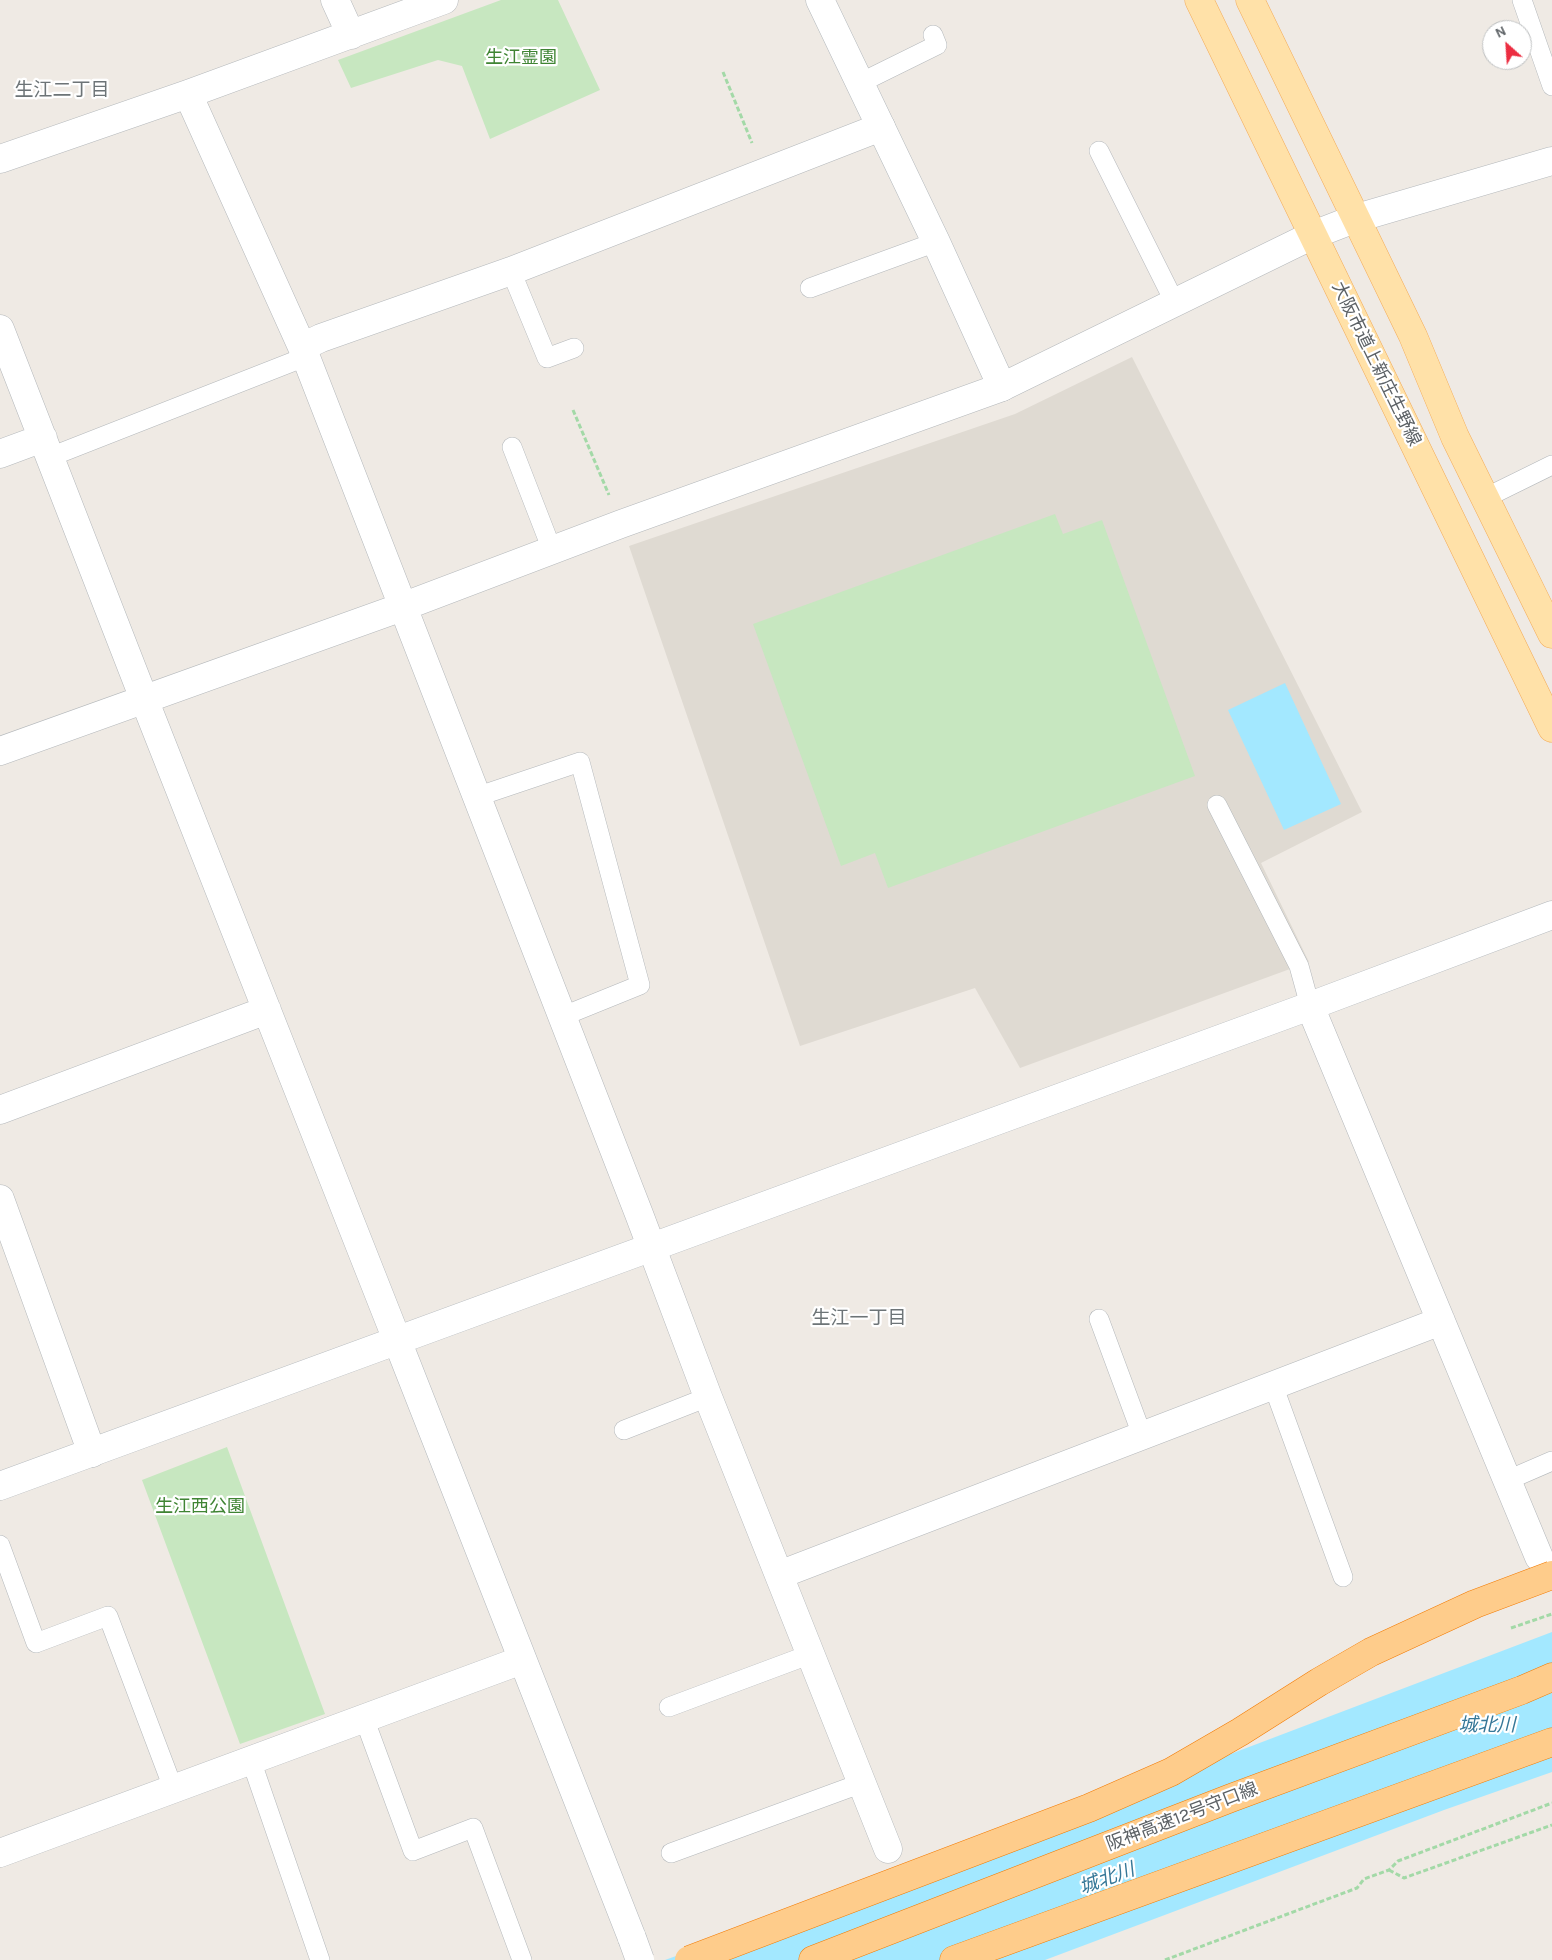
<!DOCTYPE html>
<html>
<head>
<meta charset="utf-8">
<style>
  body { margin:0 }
  #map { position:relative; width:1552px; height:1960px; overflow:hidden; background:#efeae4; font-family:Karla,sans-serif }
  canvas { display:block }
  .north { position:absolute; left:1482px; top:20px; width:50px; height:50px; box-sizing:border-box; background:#fff; border:1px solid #bec0c1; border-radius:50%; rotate:334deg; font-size:14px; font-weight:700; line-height:20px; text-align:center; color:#5c6165 }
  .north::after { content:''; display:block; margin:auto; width:18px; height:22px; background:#ec2d41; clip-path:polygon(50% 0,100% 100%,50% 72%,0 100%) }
</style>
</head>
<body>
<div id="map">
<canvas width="1552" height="1960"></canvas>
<div class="north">N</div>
</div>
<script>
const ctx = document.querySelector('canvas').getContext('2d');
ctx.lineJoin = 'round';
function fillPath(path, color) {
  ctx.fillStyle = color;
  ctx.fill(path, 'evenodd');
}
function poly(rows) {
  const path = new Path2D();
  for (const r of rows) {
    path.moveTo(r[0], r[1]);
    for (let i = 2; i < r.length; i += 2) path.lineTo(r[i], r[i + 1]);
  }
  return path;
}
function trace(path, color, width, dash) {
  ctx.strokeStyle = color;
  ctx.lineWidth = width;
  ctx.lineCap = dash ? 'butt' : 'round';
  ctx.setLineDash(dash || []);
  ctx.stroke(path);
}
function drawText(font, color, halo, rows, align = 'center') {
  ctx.font = font + ' Karla,"Noto Sans JP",sans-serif';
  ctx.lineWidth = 4.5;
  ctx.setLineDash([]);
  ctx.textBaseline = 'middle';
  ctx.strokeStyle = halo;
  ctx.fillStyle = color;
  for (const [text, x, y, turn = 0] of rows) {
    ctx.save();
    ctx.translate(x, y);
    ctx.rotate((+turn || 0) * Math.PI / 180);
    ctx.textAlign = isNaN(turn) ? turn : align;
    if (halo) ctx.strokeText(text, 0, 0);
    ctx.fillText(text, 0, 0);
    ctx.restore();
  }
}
fillPath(poly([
  [1132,357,1362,812,1261,863,1309,962,1020,1068,975,988,800,1046,629,546,1015,414]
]), '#dfdad2');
fillPath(poly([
  [501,0,558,0,600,90,490,139,462,66,438,60,351,88,338,60],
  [1055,514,1063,534,1102,520,1195,776,888,888,875,853,841,866,753,624],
  [227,1447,325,1714,240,1744,142,1480]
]), '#c7e7c0');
fillPath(poly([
  [1285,683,1341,804,1284,830,1228,710],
  [1552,1632,1552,1772,1444,1810,1045,1960,665,1960,1162,1780]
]), '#a3e8ff');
const lane = poly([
  [1522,0,1552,86],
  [860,83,937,45,933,35],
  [1099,151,1175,303],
  [511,271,547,358,574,348],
  [810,288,936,242],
  [512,447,552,550],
  [50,457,305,357],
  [1485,498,1552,465],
  [476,797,580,762,640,985,561,1017],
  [1217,805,1299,966,1310,1006],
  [1099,1319,1142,1435],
  [1273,1385,1343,1577],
  [624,1430,708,1397],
  [1508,1480,1552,1461],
  [0,1545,36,1643,108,1616,173,1788],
  [669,1707,811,1654],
  [364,1718,413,1851,473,1828,522,1960],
  [251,1760,320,1960],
  [671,1853,862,1783]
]);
const street = poly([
  [335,0,351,35],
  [188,94,302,347,639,1214,708,1397,888,1849],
  [0,159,188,94,444,0],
  [0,329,144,699,397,1340],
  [302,347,321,338,511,271,881,127],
  [0,454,43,438],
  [0,751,402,607,621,524,1002,387,1313,235,1357,218,1552,161],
  [1310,1006,1539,1557],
  [0,1110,267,1010],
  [0,1199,92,1453],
  [779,1575,1441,1321],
  [0,1853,522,1660]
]);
const secondary = poly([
  [820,0,936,242,1002,387],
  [397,1340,632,1938],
  [0,1486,1310,1006,1552,915]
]);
const primary = poly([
  [1199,0,1552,728],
  [1250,0,1413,336,1455,437,1552,634]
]);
const highway = poly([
  [813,1960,1231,1798,1522,1690,1552,1677],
  [954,1960,1552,1742]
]);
trace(lane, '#b4b8bb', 20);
trace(street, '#b4b8bb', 29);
trace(secondary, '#b3b8bc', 29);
trace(primary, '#f3ab58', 29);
trace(highway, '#f27a00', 29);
trace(poly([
  [723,72,752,143],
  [573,410,609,495],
  [1511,1628,1552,1614],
  [1389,1870,1404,1878,1552,1825],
  [1165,1960,1357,1888,1364,1879,1389,1870,1398,1861,1552,1803]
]), '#a3d9a7', 3, [5, 2.5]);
trace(lane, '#fff', 19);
trace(street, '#fff', 28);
trace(secondary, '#fff', 28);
trace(primary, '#ffe1a8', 28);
trace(highway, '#fecc8b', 28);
const secondaryBridge = poly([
  [632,1938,640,1960]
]);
const highwayBridge = poly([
  [689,1960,1089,1808,1171,1772,1240,1732,1319,1682,1371,1652,1475,1604,1552,1575]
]);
trace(secondaryBridge, '#b3b8bc', 29, []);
trace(highwayBridge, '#f27a00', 29, []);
trace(secondaryBridge, '#fff', 28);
trace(highwayBridge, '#fecc8b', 28);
drawText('18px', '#3f8433', '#fff', [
  ["生江霊園",521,58],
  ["生江西公園",200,1507]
]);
drawText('18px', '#5c6165', '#fff', [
  ["大阪市道上新庄生野線",1376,364,64],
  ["阪神高速12号守口線",1182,1817,-21]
]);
drawText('19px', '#6d7477', '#fff', [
  ["生江二丁目",62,91],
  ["生江一丁目",859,1319]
]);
drawText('italic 19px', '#367898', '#fff', [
  ["城北川",1487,1726],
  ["城北川",1107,1879,-20]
]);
</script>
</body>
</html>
